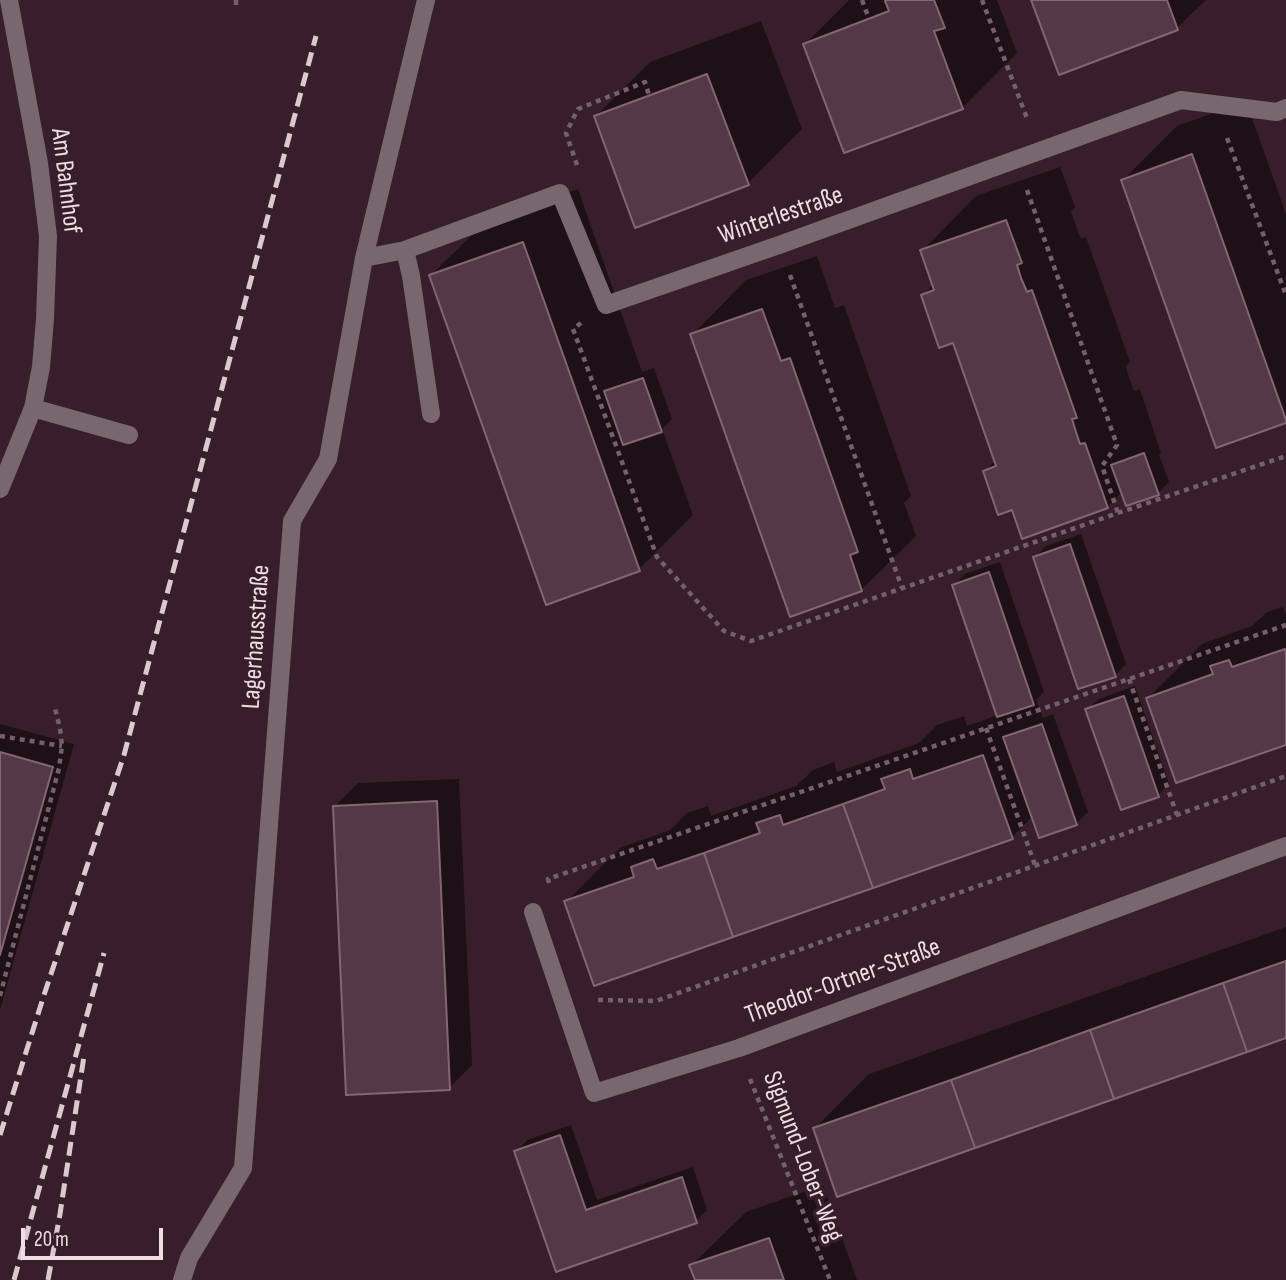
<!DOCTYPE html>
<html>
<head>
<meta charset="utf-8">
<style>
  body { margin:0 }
  #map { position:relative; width:1286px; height:1280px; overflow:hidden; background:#381e2b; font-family:"Sofia Sans Condensed",sans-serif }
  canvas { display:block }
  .scale { position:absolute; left:21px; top:1228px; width:142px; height:32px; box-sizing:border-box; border:4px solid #eedde4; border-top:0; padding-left:9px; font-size:21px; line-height:24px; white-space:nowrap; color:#eedde4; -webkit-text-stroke:5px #381e2b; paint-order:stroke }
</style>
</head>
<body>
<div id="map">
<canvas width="1286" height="1280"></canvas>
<div class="scale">20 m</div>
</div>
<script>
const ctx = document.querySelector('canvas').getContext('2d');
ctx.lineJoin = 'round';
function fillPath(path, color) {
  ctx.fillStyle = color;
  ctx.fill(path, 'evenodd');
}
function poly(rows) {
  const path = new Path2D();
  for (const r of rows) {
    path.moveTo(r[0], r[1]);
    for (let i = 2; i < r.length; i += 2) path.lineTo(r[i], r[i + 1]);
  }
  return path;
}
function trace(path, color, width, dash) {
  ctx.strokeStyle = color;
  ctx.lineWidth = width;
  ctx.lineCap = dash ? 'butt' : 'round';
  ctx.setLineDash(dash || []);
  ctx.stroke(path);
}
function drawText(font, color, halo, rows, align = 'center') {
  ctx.font = font + ' "Sofia Sans Condensed",sans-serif';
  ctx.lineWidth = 7;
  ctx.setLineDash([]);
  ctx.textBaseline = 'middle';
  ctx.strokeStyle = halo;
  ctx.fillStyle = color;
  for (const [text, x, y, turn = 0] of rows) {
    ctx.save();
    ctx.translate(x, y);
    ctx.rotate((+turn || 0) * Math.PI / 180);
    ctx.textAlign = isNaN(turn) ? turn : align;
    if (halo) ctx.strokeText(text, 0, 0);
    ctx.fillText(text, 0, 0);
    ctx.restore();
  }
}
fillPath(poly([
  [849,0,997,0,1017,53,962,108,805,44],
  [1033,0,1206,0,1177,28],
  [761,21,802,129,748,183,596,116,650,62],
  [1246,101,1286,214,1286,422,1123,180,1177,126],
  [1060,167,1075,207,1071,211,1075,224,1081,239,1086,237,1130,362,1126,366,1129,377,1134,391,1140,389,1161,453,1159,455,1169,482,1158,493,1122,492,1107,507,1013,508,985,471,996,460,954,340,923,295,934,284,922,251,976,196],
  [578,189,642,372,654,368,672,419,662,429,693,515,639,569,431,275,486,221],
  [817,256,835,308,844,305,911,496,904,503,916,536,861,590,692,335,746,280],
  [1081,534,1126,664,1115,675,1035,557,1046,546],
  [1000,562,1044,692,1036,700,1043,718,1053,714,1088,812,1076,824,1033,816,1012,837,566,902,620,848,670,830,687,813,708,806,711,816,796,786,813,770,834,762,837,772,919,743,937,725,964,716,967,726,998,715,954,585,965,574],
  [1283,607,1286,614,1286,743,1148,698,1202,644,1252,626,1267,612],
  [1135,686,1169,784,1158,795,1087,710,1099,699],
  [0,724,74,744,0,1010],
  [459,779,472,1065,449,1088,335,806,358,783],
  [1286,927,1286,1037,815,1128,869,1074],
  [571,1125,597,1200,693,1167,707,1210,696,1221,557,1270,516,1152,527,1140],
  [823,1185,857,1280,696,1280,691,1266,746,1212]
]), '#0007');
const building = poly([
  [887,0,934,0,945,28,934,31,963,109,844,153,803,44,889,11,885,1,887,0],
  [1031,0,1167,0,1178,30,1059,75,1031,0],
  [707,74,749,185,635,228,594,116,707,74],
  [1192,154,1286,420,1286,423,1216,448,1121,180,1192,154],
  [1006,220,1022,263,1017,265,1021,278,1027,292,1032,290,1077,418,1072,419,1076,432,1080,444,1085,443,1108,508,1022,539,1012,510,998,515,983,471,996,466,953,343,939,348,921,295,934,290,920,250,1006,220],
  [523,242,640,571,546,605,429,275,523,242],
  [762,309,781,361,790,358,858,552,850,555,862,591,790,617,690,334,762,309],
  [643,378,662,432,623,445,604,391,643,378],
  [1144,453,1159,495,1126,506,1111,465,1144,453],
  [1070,544,1116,677,1078,689,1033,557,1070,544],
  [989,572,1034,705,997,717,952,585,989,572],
  [1285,649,1286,653,1286,745,1176,783,1146,698,1213,674,1210,666,1229,660,1232,667,1285,649],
  [1124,696,1159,797,1121,810,1085,709,1124,696],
  [1042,724,1077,825,1039,838,1003,737,1042,724],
  [0,752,53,767,0,955,0,752],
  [983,755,1013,839,873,888,843,804,885,789,881,779,910,769,913,779,983,755],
  [437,801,450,1090,346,1095,333,806,437,801],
  [843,804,873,888,733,937,704,853,760,833,756,823,780,815,783,825,843,804],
  [704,853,733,937,594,986,564,901,634,877,631,867,653,859,657,869,704,853],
  [1286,961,1286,1038,1247,1052,1223,983,1286,961],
  [1223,983,1247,1052,1114,1099,1090,1030,1223,983],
  [1090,1030,1114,1099,975,1148,951,1080,1090,1030],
  [951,1080,975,1148,837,1197,813,1128,951,1080],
  [560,1135,586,1210,682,1177,697,1223,556,1272,514,1151,560,1135],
  [769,1238,784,1280,695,1280,689,1265,769,1238]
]);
fillPath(building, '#533845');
trace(building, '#846573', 2);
trace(poly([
  [862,0,869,19],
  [982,0,1028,121],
  [236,5,236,0],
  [1227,138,1286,295],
  [577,165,566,133,578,109,645,82,649,95],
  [1027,190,1117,445,1102,466,1118,513],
  [790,275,902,588],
  [581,323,573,329,657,557,724,631,751,641,1118,513,1286,456],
  [1129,679,1177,815],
  [986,728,1035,865],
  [0,736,62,746],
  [549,883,548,879,1286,625],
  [0,996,59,768,62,746,60,728,54,705],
  [598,1000,656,1001,1286,776],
  [750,1079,830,1280]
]), '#765f6a', 4.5, [5, 5]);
trace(poly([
  [405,250,411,276,431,414],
  [364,258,405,250,560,193,606,305,779,245,1181,100,1277,112,1286,108],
  [33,408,129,435],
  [0,489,33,408,41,367,45,319,48,236,39,163,9,0],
  [533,912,594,1093,739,1048,1286,846],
  [182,1280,189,1258,243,1168,292,521,328,459,364,258,426,0]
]), '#79676f', 18);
trace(poly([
  [0,1135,44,995,124,755,316,36],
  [14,1280,104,953],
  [48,1280,60,1214,84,1056]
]), '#dbc9d1', 5, [14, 7]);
drawText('26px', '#eedde4', '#381e2b', [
  ["Am Bahnhof",65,181,83],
  ["Winterlestraße",781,216,-19],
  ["Lagerhausstraße",257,637,-86],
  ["Theodor-Ortner-Straße",843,982,-20],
  ["Sigmund-Lober-Weg",802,1157,69]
]);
</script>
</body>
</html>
